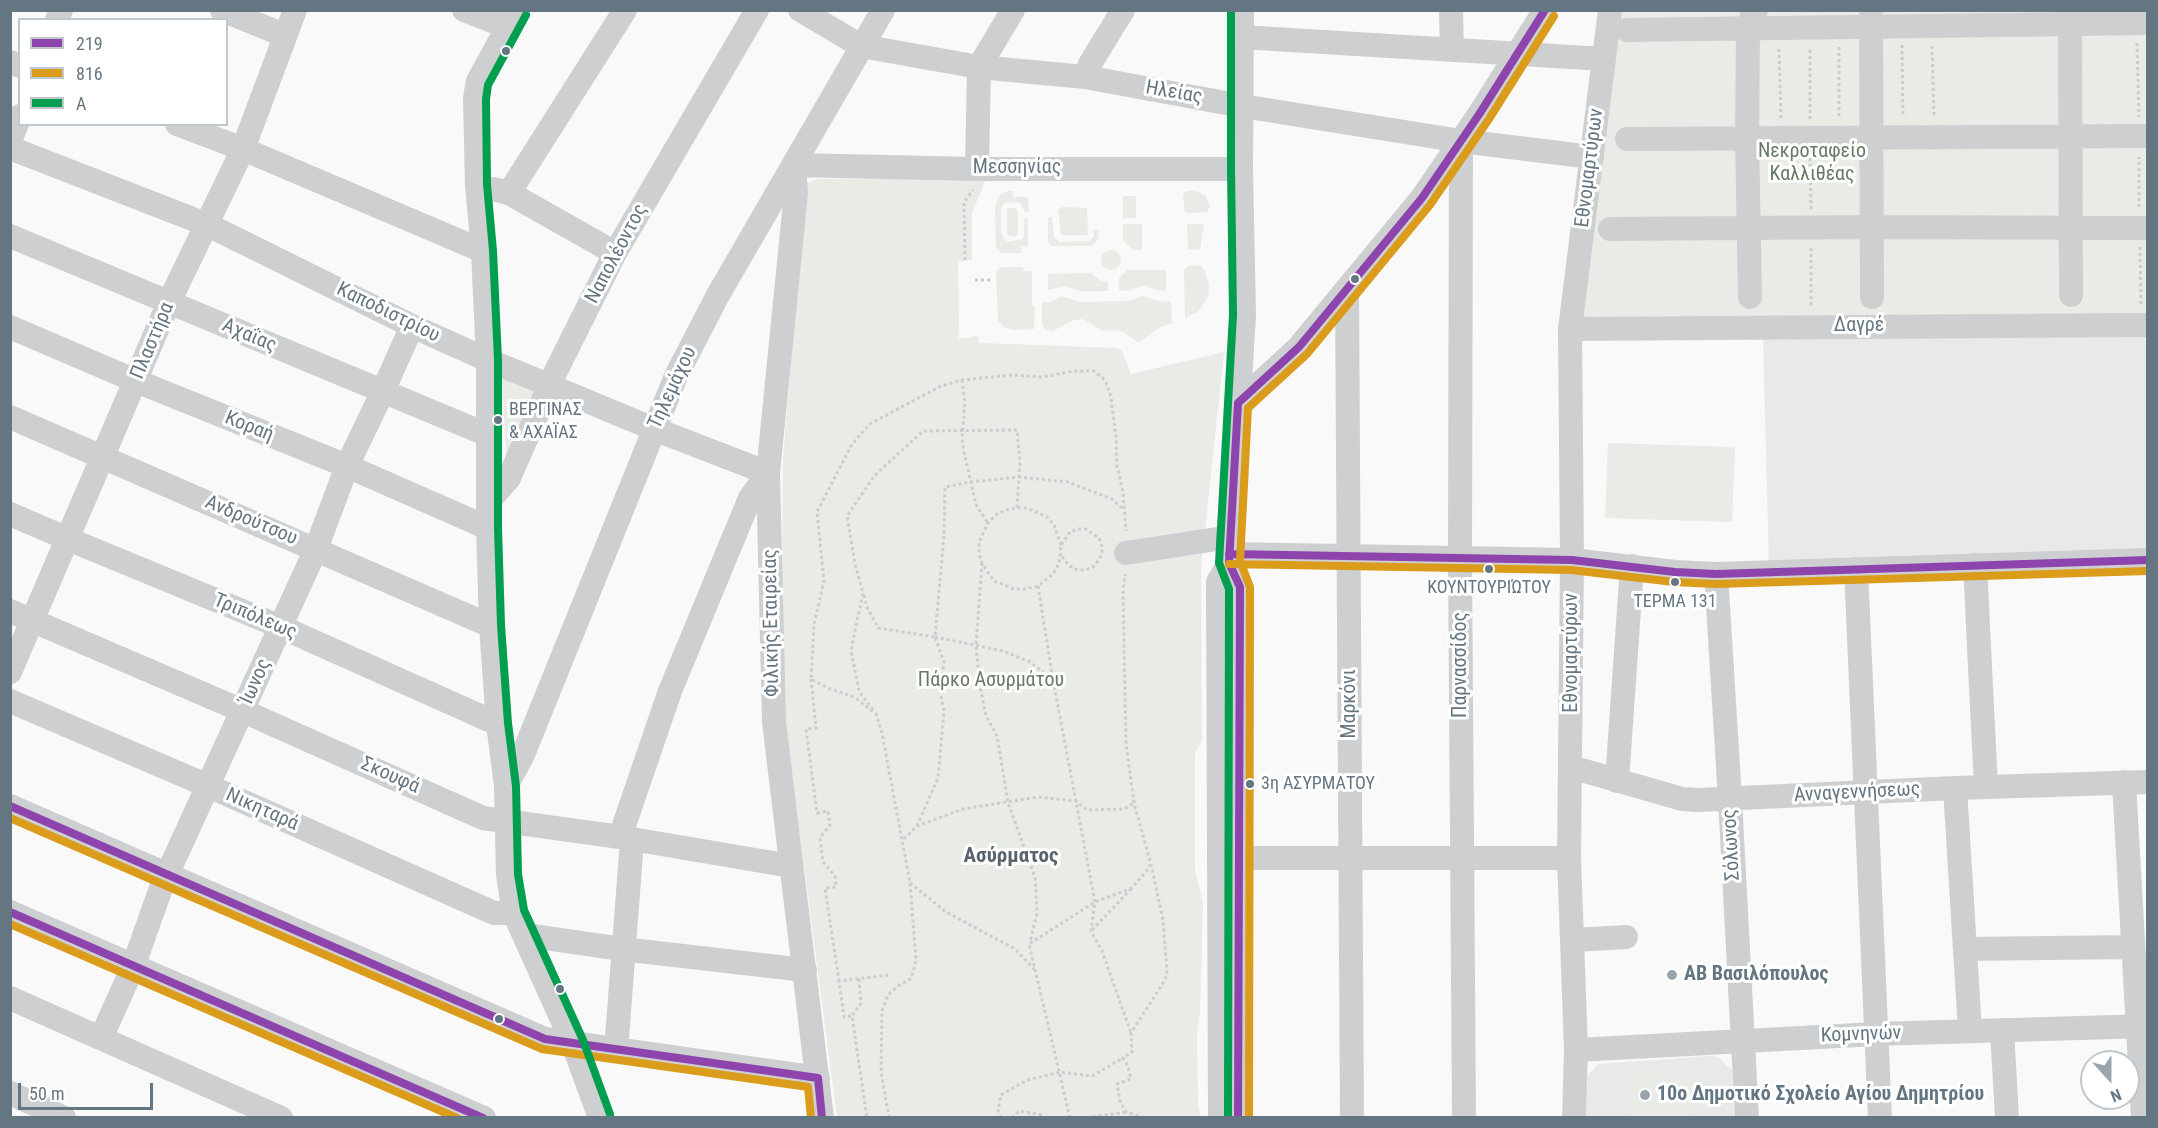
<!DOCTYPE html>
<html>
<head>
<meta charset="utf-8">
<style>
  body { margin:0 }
  #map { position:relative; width:2158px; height:1128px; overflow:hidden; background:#f9f9f9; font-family:"Roboto Condensed",sans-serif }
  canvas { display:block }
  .frame { position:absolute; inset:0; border:12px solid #657683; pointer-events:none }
  .legend { position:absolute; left:18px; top:18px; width:210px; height:108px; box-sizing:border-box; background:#fff; border:2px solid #c1c8cd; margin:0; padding:8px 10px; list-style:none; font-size:18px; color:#657683 }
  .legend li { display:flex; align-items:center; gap:12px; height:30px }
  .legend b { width:30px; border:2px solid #c1c8cd }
  .north { position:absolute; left:2080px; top:1050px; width:60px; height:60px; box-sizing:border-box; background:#fff; border:2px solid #c1c8cd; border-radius:50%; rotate:159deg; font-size:16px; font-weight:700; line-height:24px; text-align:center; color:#657683 }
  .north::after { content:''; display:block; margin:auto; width:21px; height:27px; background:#99a4ac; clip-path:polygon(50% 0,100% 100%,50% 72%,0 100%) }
  .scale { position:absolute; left:18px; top:1083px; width:135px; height:27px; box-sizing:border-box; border:3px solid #657683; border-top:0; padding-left:8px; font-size:18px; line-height:21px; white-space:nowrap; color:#657683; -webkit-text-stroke:4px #fff; paint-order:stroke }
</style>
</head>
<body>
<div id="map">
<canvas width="2158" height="1128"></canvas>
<div class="frame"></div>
<ul class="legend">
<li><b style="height:8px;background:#8e44ad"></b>219</li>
<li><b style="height:8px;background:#da9c1a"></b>816</li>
<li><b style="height:8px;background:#009e4f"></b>Α</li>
</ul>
<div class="north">N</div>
<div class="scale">50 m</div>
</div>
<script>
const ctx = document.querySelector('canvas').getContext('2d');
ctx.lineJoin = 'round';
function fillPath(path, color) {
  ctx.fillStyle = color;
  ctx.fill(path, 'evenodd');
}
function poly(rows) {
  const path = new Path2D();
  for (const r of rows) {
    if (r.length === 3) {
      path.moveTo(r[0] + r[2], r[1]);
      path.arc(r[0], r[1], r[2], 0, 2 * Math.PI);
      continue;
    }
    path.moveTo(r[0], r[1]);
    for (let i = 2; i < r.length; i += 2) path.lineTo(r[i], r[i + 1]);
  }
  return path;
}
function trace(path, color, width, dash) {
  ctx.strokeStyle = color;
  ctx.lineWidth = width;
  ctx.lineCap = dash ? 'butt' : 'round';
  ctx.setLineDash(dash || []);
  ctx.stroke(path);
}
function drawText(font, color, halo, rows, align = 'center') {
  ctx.font = font + ' "Roboto Condensed",sans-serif';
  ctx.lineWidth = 6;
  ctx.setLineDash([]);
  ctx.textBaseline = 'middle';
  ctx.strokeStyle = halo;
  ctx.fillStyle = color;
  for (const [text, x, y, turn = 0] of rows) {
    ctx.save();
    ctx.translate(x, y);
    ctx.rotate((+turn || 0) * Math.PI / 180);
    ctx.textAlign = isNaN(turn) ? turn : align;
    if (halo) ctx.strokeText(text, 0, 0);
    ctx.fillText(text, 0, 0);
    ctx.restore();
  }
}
fillPath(poly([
  [2147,335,2147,553,1769,567,1763,337],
  [1710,1056,1718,1057,1732,1070,1735,1117,1586,1116,1588,1075,1598,1064]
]), '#e8e9e9');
fillPath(poly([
  [1618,11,2147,11,2147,314,1583,317],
  [987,177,972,213,972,260,958,261,959,339,977,336,979,343,1116,348,1122,351,1131,374,1224,352,1201,568,1202,741,1195,754,1195,871,1203,902,1200,1012,1197,1032,1198,1104,1201,1117,837,1117,781,691,783,459,806,184,815,179],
  [1008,191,1013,191,1013,197,1027,197,1028,200,1029,212,1025,212,1021,204,1018,202,1005,203,1001,208,1001,233,1005,240,1008,242,1022,239,1024,236,1024,219,1028,217,1028,246,1021,247,1021,253,1001,253,996,248,995,206,1001,194],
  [1188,191,1197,191,1206,196,1210,207,1207,212,1189,213,1185,212,1183,197,1184,193],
  [1123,196,1136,196,1136,218,1123,218],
  [1062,207,1087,208,1088,235,1061,235,1058,210],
  [1007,208,1015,208,1018,211,1018,234,1015,237,1007,235],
  [1048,217,1052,217,1054,237,1059,242,1090,241,1094,236,1094,230,1099,230,1098,239,1092,246,1051,246,1048,242],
  [1123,224,1142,224,1142,250,1132,249,1123,240],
  [1187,224,1204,224,1200,250,1188,249],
  [1111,260,10],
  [1200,265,1204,269,1209,286,1208,297,1199,311,1185,318,1184,270,1188,266],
  [1002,267,1023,267,1024,271,1032,271,1032,305,1035,306,1034,329,1012,330,1004,327,998,321,996,272,999,268],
  [1127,270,1166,270,1166,290,1159,291,1144,285,1128,291,1119,290,1119,278],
  [1092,273,1099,280,1108,282,1108,291,1079,291,1066,286,1048,290,1048,274],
  [1143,296,1161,302,1171,301,1172,323,1159,328,1141,341,1137,342,1124,332,1118,330,1103,331,1083,319,1073,320,1053,331,1046,330,1042,325,1042,302,1051,302,1060,297,1065,297,1080,302,1129,301],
  [502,379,537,394,507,474],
  [1608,443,1735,447,1732,522,1605,518],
  [1625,1072,1694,1076,1692,1117,1631,1118,1631,1115,1623,1114]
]), '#e8ebe6');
trace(poly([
  [2137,43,2139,117],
  [1902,45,1903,117],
  [1932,46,1934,117],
  [1839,47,1839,118],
  [1779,49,1781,118],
  [1810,119,1810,47],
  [1810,158,1811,209],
  [2139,207,2139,157],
  [2140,247,2141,306],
  [1811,248,1811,308],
  [965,260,964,202,973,190],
  [975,280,990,280],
  [962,380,965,402,962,439,964,452,976,505,988,523],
  [1061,545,1054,525,1047,517,1027,508,1017,508,1005,510,996,515,988,523,979,542,979,553,982,563,994,581,1014,589,1024,589,1038,586,1053,574,1059,564,1061,545,1070,532,1078,529,1086,529,1099,538,1102,546,1102,554,1098,561,1093,567,1085,570,1077,570,1070,566,1064,560,1061,553],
  [982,563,976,645,980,686,986,716,997,736,1008,803,1035,877,1037,913,1030,942],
  [1038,586,1053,680,1095,902,1091,931,1102,951,1131,1033],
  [864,595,867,607,878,628,935,637,944,535,945,487,970,482,1019,477,1068,482,1112,499,1123,509],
  [935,637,1003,651,1030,662,1051,679],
  [811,679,816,728,806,729,817,813,828,811,830,825,820,838,823,862,835,876,836,887,825,888,839,981],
  [873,710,859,691,851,650,863,593,855,564,847,516,875,475,923,431,1017,430,1020,462,1017,508],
  [917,826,938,778,944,711,940,691,944,662,935,637],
  [904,839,917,826,963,809,1038,797,1076,801,1087,810,1124,809,1134,803],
  [910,883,946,912,1015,949,1034,969],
  [1092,930,1131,889],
  [859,979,861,1003,852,1016,867,1118],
  [851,1016,844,1017,839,981,889,975],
  [889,1118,881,1072,882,1010,888,995,898,986,910,979,913,973,916,960,910,883,882,733,876,714,854,697,828,688,811,679,814,624,824,581,817,512,852,444,870,424,941,386,962,380,1013,375,1043,377,1074,371,1094,371,1105,380,1111,397,1116,438,1117,466,1123,492,1126,531],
  [1001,1118,998,1110,1001,1095,1027,1080,1060,1072,1092,1076,1123,1058],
  [1012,1118,1019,1111,1043,1115,1045,1118],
  [1070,1118,1029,944,1095,902,1132,888,1149,868,1150,861,1134,803,1126,744,1123,592,1125,574],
  [1087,1118,1126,1112],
  [1144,1118,1126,1112,1120,1101,1117,1084,1131,1079,1128,1066,1123,1058,1132,1052,1131,1033,1165,980,1167,971,1163,920,1151,864]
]), '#cbcccd', 3, [3, 3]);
trace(poly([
  [222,10,284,35],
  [464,10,508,27],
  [517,10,478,81,475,98,477,185,483,251,488,360,488,528,491,626,498,724,506,786,508,875,514,913,573,1044,600,1118],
  [800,10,861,46,979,67,1085,77,1242,106,1461,141,1592,157],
  [1451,10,1452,50],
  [2067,10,2070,24,2071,295],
  [1871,13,1872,297],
  [57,20,61,10],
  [1627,30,2148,23],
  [1241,37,1604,59],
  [10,62,20,66],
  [1085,77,1090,64,1123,10],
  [177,124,243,149,483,251],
  [1627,139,2148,136],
  [10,141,20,116],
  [1461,141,1460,558,1464,1118],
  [10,148,208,225,412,326,488,360,654,429,768,473,750,498,670,691,620,837],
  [794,165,796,192,768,473,774,722,822,1118],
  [794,165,977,169,1241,169],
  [977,169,979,67,1013,10],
  [493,189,509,193,615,253],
  [509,193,625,10],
  [1610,229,1872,227,2148,228],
  [10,236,488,435],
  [1347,290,1352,1118],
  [1750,297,1747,138,1748,28,1752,15,1756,10],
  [10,327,136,381,347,466,488,528],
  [1570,329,2148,325],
  [1238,403,1299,347,1422,198,1480,113,1545,10],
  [10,417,491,626],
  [488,502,509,478,554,375,615,253,757,10],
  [10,514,68,539,281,627,498,724],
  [1126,553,1230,537],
  [1229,554,1572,560,1675,572,1716,574,2148,560],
  [1975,565,1986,787],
  [1856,569,1880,1118],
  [1716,574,1730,799,1747,1118],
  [10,611,243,711,483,818,620,837,791,866],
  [10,672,169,302,243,149,295,10],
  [10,701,206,785,494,913,514,913],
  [1571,767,1682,799,1698,800,1955,788,2148,782],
  [1617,781,1632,566],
  [2124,782,2143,1118],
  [506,786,522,757,676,376,718,295,883,10],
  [1955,788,1970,1031],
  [10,806,545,1039,818,1078],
  [1239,858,1569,858],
  [10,912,484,1118],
  [525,935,622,949,805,970],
  [1572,940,1626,937],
  [1965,949,2133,947],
  [10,998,281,1118],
  [2002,1030,2007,1118],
  [101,1038,133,967,161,888,316,549,347,466,383,391,412,326],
  [1576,1050,1876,1034,2148,1026],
  [616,1051,632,840],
  [10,1093,64,1118],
  [1220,1118,1218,582,1229,563],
  [1238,1118,1240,587,1229,563,1244,315,1241,169,1242,10],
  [1574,1118,1576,1050,1569,858,1572,560,1570,329,1610,10]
]), '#cecfd0', 24);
trace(poly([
  [1229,554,1572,560,1675,572,1716,574,2148,560],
  [10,806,545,1039,818,1078,822,1118],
  [10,912,483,1118],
  [1238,1118,1240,587,1229,563,1238,403,1299,347,1422,198,1480,113,1545,10]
]), '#8e44ad', 8);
trace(poly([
  [1229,564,1571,570,1674,582,1716,584,2148,571],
  [10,818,542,1049,808,1087,811,1118],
  [10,924,457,1118],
  [1249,1118,1250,587,1240,561,1248,408,1307,354,1430,205,1489,119,1554,16]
]), '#da9c1a', 8);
trace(poly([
  [526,15,488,85,486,99,487,184,493,251,498,360,498,528,501,625,508,723,516,786,518,874,524,910,583,1040,610,1114],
  [1228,1118,1229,589,1219,563,1233,315,1231,169,1231,10]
]), '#009e4f', 8);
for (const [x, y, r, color] of [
  [506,51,5,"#657683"],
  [1355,279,5,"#657683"],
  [498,420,5,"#657683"],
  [1489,569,5,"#657683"],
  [1675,582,5,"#657683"],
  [1250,784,5,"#657683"],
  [1672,975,6,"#99a4ac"],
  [560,989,5,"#657683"],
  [499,1019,5,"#657683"],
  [1645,1095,6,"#99a4ac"]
]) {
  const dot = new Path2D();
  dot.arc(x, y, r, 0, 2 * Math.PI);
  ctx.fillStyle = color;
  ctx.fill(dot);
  trace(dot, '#fff', 2);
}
drawText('18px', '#657683', '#fff', [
  ["ΒΕΡΓΙΝΑΣ",509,410],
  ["& ΑΧΑΪΑΣ",509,433],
  ["ΚΟΥΝΤΟΥΡΙΏΤΟΥ",1489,588,"center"],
  ["ΤΕΡΜΑ 131",1675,602,"center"],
  ["3η ΑΣΥΡΜΑΤΟΥ",1261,784]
], 'left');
drawText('20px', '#657683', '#fff', [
  ["Ηλείας",1174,93,10],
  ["Μεσσηνίας",1017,168],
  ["Εθνομαρτύρων",1590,168,-83],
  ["Ναπολέοντος",617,254,-62],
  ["Καποδιστρίου",388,313,26],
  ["Δαγρέ",1859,326],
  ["Αχαΐας",249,336,23],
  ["Πλαστήρα",153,341,-67],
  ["Τηλεμάχου",673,388,-65],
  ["Κοραή",249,427,22],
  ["Ανδρούτσου",251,521,23],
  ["Τριπόλεως",255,617,23],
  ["Φιλικής Εταιρείας",772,623,-91],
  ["Εθνομαρτύρων",1572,653,-90],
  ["Παρνασσίδος",1461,665,-90],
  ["Ίωνος",256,682,-66],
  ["Μαρκόνι",1350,704,-90],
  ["Σκουφά",390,776,24],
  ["Ανναγεννήσεως",1857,793,-3],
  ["Νικηταρά",262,810,24],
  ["Σόλωνος",1732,845,-93],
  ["Κομνηνών",1861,1035,-2]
]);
drawText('20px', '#687a64', '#fff', [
  ["Νεκροταφείο",1812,152],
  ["Καλλιθέας",1812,175],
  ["Πάρκο Ασυρμάτου",991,681]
]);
drawText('bold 20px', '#657683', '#fff', [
  ["ΑΒ Βασιλόπουλος",1684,975],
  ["10ο Δημοτικό Σχολείο Αγίου Δημητρίου",1657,1095]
], 'left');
drawText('bold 21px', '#57646e', '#fff', [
  ["Ασύρματος",1011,857]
]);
</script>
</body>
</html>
